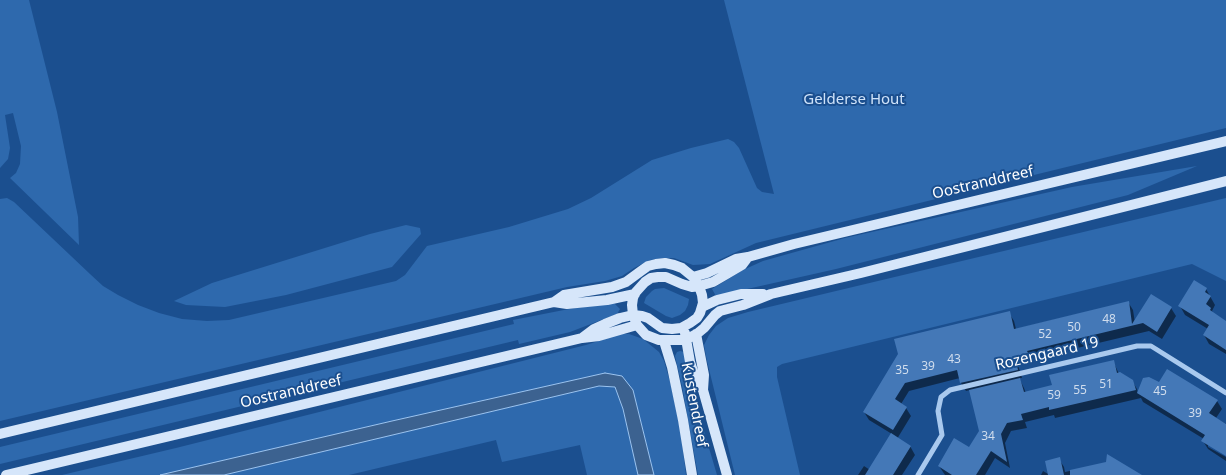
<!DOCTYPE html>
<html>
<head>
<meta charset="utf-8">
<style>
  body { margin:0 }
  canvas { display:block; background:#1b4f8f }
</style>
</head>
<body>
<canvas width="1226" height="475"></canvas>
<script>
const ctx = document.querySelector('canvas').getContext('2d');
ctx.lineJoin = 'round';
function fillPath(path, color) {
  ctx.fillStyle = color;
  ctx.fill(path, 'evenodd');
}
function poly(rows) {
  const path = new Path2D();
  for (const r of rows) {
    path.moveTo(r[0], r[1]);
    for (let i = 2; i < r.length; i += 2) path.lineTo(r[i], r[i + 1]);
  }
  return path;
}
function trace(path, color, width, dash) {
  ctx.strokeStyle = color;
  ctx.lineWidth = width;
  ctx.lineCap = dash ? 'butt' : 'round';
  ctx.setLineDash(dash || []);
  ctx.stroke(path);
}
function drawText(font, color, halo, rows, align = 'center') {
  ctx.font = font + ' "Noto Sans",sans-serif';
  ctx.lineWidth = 4;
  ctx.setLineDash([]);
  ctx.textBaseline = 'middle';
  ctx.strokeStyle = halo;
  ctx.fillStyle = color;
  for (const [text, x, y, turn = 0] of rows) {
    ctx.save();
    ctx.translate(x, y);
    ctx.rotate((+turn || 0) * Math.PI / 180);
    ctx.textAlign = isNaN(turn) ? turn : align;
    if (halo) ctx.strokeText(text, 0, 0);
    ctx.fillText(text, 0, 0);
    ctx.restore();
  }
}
fillPath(poly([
  [0,0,29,0,57,112,78,217,79,245,10,178,16,173,20,164,21,146,13,113,5,115,10,148,8,159,0,168],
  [724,0,1226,0,1226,128,756,243,710,264,693,265,674,258,664,258,650,260,634,268,622,276,605,281,567,287,0,421,0,199,7,198,14,202,90,274,103,286,118,295,138,305,159,313,182,319,207,321,229,320,396,281,405,275,427,246,509,227,568,209,591,198,652,160,691,148,728,139,734,142,739,148,757,188,762,192,774,194],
  [1197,166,1128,195,836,269,716,296,712,289,743,270,763,261,845,238,1072,187],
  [1226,198,1226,281,1192,264,782,364,777,367,777,377,800,475,735,475,707,361,704,345,709,335,716,326,728,318,748,312],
  [406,225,420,228,421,234,392,267,286,295,225,307,186,305,174,301,212,283,370,234],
  [664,288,689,299,688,305,685,311,680,315,672,318,666,316,644,303,646,297,652,291,655,289],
  [614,303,620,309,617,314,570,332,519,344,518,340,0,464,0,447,514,324,513,320,569,309],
  [620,334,629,334,643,339,659,352,664,361,671,385,681,434,686,475,654,475,633,390,605,373,392,421,161,475,62,475,176,448,586,345],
  [680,351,684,352,701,421,717,475,698,475,682,386,675,356,677,352],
  [599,386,615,387,623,409,638,475,587,475,580,445,502,462,496,440,349,475,224,475]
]), '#2e69ad');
const water = poly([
  [605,373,622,376,633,390,654,475,638,475,623,409,615,387,599,386,224,475,160,475,392,421,605,373]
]);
fillPath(water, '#3c6290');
trace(water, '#9cc4f0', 1);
fillPath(poly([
  [1206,289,1215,305,1212,311,1214,315,1226,322,1226,354,1209,344,1204,335,1208,329,1185,315,1180,306],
  [1128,302,1133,310,1135,323,1171,308,1176,316,1162,339,1149,331,1031,359,1032,361,1018,365,1022,378,1019,378,1024,388,1026,393,1053,386,1113,361,1119,374,1132,381,1137,389,1138,394,1144,379,1217,401,1222,409,1216,418,1226,424,1226,454,1208,444,1208,447,1226,457,1226,461,1208,449,1203,441,1204,439,1143,402,1141,398,1055,418,1054,415,1025,422,1027,428,1011,431,1005,443,1010,468,995,458,985,475,945,475,939,466,969,449,980,431,970,390,966,391,961,383,960,378,909,391,901,404,906,408,911,416,897,439,910,446,915,455,902,475,858,475,864,466,870,470,892,434,869,420,864,412,899,354,1009,313,1014,321,1016,329],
  [1059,459,1064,467,1065,472,1107,463,1139,475,1050,475],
  [1043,471,1050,475,1041,475]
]), '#0007');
fillPath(poly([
  [1194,280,1207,288,1205,292,1211,296,1206,304,1211,308,1210,310,1226,321,1226,350,1203,335,1209,325,1178,306],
  [1151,294,1172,307,1157,332,1143,323,1027,351,1028,353,1015,357,1018,370,960,383,957,370,905,383,895,399,907,407,893,430,863,412,898,354,894,339,1010,311,1014,329,1129,301,1132,324],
  [1114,360,1117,373,1120,372,1133,380,1136,390,1049,410,1049,407,1021,414,1023,420,1007,423,1001,434,1007,462,991,451,976,475,952,475,938,466,954,438,969,447,979,431,969,390,1020,378,1024,392,1052,385,1049,375],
  [1167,369,1218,400,1209,413,1226,424,1226,456,1201,441,1205,435,1137,393,1143,378,1149,377,1159,382],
  [891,433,911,446,893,475,865,475],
  [1107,454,1142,475,1070,475,1070,470,1106,462],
  [1060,457,1064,475,1048,475,1045,461]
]), '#4478b7');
trace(poly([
  [918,475,942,435,938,411,941,397,950,390,1137,346,1151,346,1226,393]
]), '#a9c9ee', 5);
trace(poly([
  [748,257,742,265,725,275,713,282,699,286,692,287,682,284,666,277,658,277,651,278,645,282,635,293,633,298,632,305,633,315,637,325,646,335,659,340,681,340,689,338,698,333,704,328,715,315,720,311,743,305,771,294,861,273,1226,181],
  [693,277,707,273,736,259,748,257,794,244,1226,141],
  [554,302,567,304,607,300,635,294],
  [702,307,717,300,741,294,763,294],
  [685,333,690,362,695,377,703,390,727,475],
  [696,334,704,375,703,390],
  [664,341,672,367,683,420,692,475],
  [0,434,554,302,564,295,612,287,626,282,641,271,648,266,656,264,665,263,674,265,682,268,693,277,699,286,702,295,703,303,700,313,697,318,690,323,681,328,672,329,662,328,648,318,642,316,633,315,620,318,605,324,594,329,582,338],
  [6,475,582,338,599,336,637,325]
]), '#d6e6fa', 10);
drawText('12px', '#d0dded', null, [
  ["48",1109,320],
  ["50",1074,328],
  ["52",1045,335],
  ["43",954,360],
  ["39",928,367],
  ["35",902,371],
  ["51",1106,385],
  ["55",1080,391],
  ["45",1160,392],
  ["59",1054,396],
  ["39",1195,414],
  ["34",988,437]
]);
drawText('15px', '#cfe3fa', '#1b4f8f', [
  ["Gelderse Hout",854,100]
]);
drawText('15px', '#fff', '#1b4f8f', [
  ["Oostranddreef",983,183,-13],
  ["Rozengaard 19",1047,354,-13],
  ["Oostranddreef",291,392,-13],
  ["Kustendreef",694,405,79]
]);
</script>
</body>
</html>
